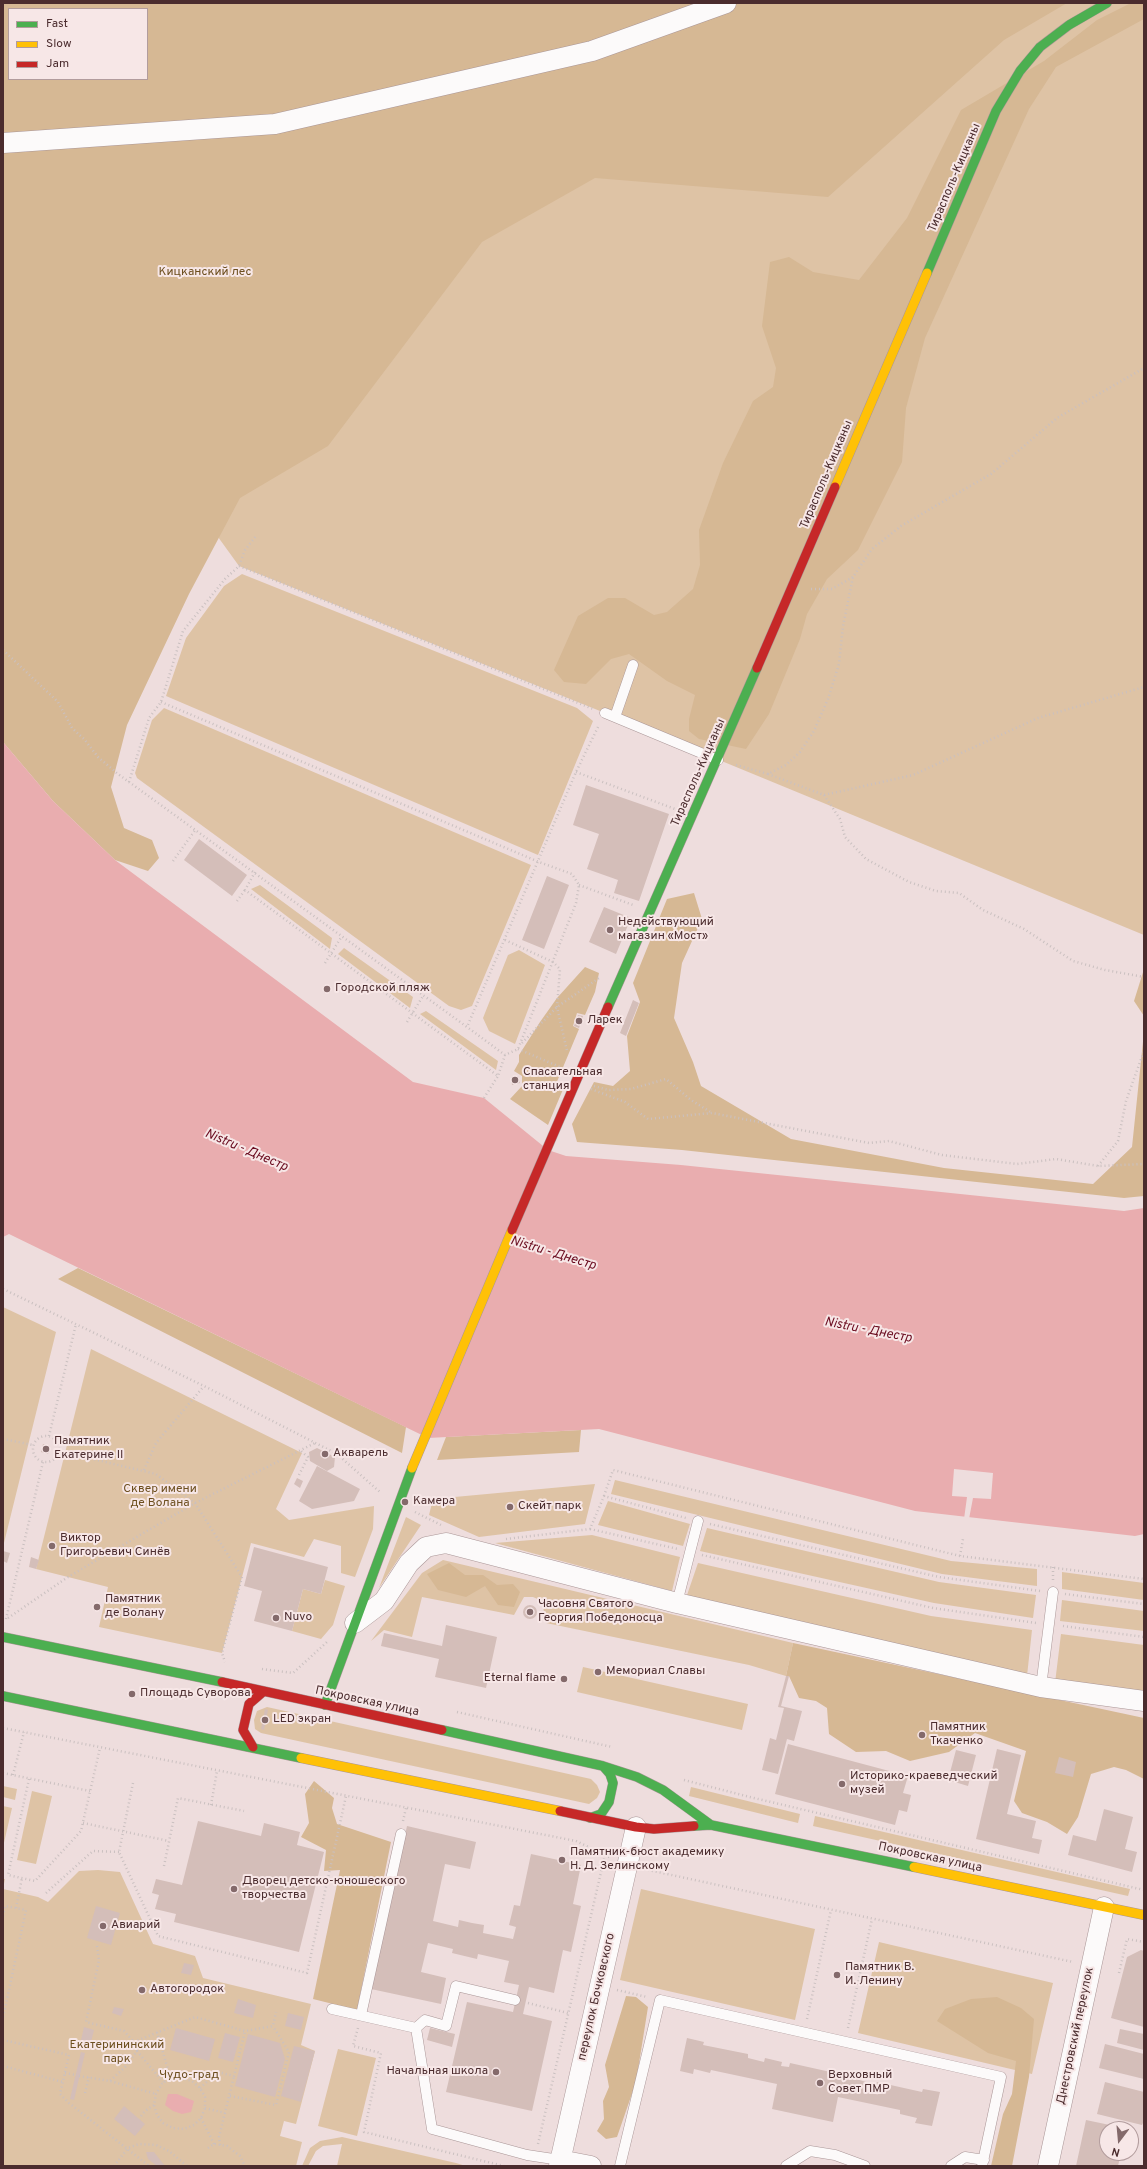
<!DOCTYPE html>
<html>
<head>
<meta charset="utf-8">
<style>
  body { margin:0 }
  #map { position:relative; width:1147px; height:2169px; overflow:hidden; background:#edd; font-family:Overpass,sans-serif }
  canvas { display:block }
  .frame { position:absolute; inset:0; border:4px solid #4b2c2e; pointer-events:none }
  .legend { position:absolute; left:8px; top:8px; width:140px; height:72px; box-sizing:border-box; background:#f7e7e7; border:1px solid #b29c9d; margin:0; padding:5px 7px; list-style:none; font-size:12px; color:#4b2c2e }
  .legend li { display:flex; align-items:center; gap:8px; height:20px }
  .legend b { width:20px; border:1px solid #b29c9d }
  .north { position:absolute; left:1099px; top:2121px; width:40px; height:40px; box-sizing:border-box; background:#f7e7e7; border:1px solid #b29c9d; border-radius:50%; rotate:196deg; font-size:11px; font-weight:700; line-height:16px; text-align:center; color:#4b2c2e }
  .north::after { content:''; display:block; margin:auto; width:14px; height:18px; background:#846a6b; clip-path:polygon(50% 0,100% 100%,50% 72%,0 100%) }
</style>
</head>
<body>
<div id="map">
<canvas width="1147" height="2169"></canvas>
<div class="frame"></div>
<ul class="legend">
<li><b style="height:5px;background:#4caf50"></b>Fast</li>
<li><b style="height:5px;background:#ffc107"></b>Slow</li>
<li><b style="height:5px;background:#c62828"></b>Jam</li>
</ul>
<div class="north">N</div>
</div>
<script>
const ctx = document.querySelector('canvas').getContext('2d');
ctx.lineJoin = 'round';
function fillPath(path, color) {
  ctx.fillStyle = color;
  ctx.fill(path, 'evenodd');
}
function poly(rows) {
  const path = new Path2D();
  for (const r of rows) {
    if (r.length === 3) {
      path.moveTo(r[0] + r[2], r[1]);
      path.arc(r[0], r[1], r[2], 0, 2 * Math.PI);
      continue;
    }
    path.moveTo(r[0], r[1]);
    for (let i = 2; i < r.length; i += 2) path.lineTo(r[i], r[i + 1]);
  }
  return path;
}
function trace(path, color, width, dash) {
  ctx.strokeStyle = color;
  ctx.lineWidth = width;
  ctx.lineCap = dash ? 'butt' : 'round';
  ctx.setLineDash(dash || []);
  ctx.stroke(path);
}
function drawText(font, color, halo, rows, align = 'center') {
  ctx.font = font + ' Overpass,sans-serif';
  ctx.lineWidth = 4;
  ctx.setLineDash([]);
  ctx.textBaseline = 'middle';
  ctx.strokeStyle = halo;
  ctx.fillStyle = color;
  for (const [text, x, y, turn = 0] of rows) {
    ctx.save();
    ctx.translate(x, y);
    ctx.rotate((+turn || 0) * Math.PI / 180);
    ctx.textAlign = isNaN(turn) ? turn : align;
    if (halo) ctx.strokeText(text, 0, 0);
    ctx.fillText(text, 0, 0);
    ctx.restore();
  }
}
fillPath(poly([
  [56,3,1144,3,1144,935,605,713,239,566,153,447,147,9],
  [242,574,577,708,593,721,538,855,166,696,186,638,224,586],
  [164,708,531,865,472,1006,461,1010,449,1006,137,778,135,773,152,720],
  [260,885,332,938,330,949,251,889],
  [344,948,413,997,410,1008,338,954],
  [519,950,545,965,515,1044,489,1031,483,1018,508,955],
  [426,1011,498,1061,496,1070,420,1014],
  [3,1307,56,1332,3,1547],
  [91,1349,302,1453,276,1509,289,1520,374,1506,373,1529,355,1577,341,1573,341,1546,314,1539,304,1557,251,1543,222,1653,99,1627,108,1587,36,1569],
  [615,1480,951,1561,1037,1569,1037,1586,942,1574,611,1494],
  [595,1484,585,1524,479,1537,429,1515,433,1499],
  [608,1501,690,1524,683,1546,598,1525],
  [406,1517,421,1525,379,1588],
  [707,1528,939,1582,1036,1595,1033,1618,934,1603,700,1551],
  [592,1535,680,1557,672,1591,495,1543],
  [443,1560,793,1643,786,1676,749,1665,546,1623,542,1601,533,1597,524,1597,514,1615,422,1597,412,1637,384,1630,371,1641,422,1573],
  [698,1563,931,1616,1032,1630,1027,1676,686,1598],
  [1062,1572,1144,1583,1144,1600,1062,1589],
  [325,1580,345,1586,333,1625,321,1639,292,1631,303,1589,321,1594],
  [1062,1600,1144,1611,1144,1631,1060,1621],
  [1061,1634,1144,1645,1144,1694,1055,1683],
  [583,1667,748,1704,742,1730,577,1692],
  [267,1707,591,1779,597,1785,600,1792,597,1798,589,1804,261,1733,255,1729,254,1720,257,1711],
  [3,1786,17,1789,15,1800,3,1797],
  [691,1787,800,1814,798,1823,689,1796],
  [32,1791,52,1796,36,1864,17,1860],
  [3,1806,12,1808,3,1847],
  [815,1816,1130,1889,1128,1896,813,1826],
  [98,1870,120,1872,153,1944,195,1956,203,1978,311,2004,301,2045,315,2051,296,2124,284,2121,280,2136,302,2142,296,2166,3,2166,3,1879,5,1879,3,1889,38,1897,48,1902,79,1871],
  [641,1889,815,1929,795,2020,620,1980],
  [879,1942,1053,1983,1032,2074,858,2033],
  [338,2049,376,2058,357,2136,318,2126],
  [342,2137,456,2163,466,2166,337,2166,342,2144,323,2146,316,2151,308,2166,302,2166,310,2148,320,2141]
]), '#dec3a5');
fillPath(poly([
  [3,3,1067,3,1004,40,828,197,595,178,482,242,328,446,240,498,189,594,127,725,111,787,124,828,152,840,159,858,148,871,115,860,53,801,3,742],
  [9,9,147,9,147,79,9,79],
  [1131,3,1144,3,1144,19,1056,67,1029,109,925,338,906,408,902,462,858,550,827,579,807,614,800,639,769,714,746,749,699,739,689,731,689,719,695,695,667,681,629,654,611,659,586,684,564,682,554,670,578,616,608,598,625,598,654,615,667,612,693,589,700,565,699,530,723,463,753,401,773,387,776,368,762,326,770,262,789,257,813,272,859,280,907,218,961,110,1044,61,1097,20],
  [694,893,702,919,682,963,674,1018,693,1062,701,1086,791,1139,944,1168,1093,1184,1132,1147,1144,1032,1144,1196,1124,1198,682,1150,577,1142,572,1124,594,1082,613,1086,630,1071,627,1036,640,1002,633,983,667,899],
  [585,967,599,973,595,992,585,1015,577,1013,573,1026,579,1029,556,1084,564,1087,548,1125,510,1099,522,1086,522,1076,514,1071,519,1062,519,1055,540,1022,557,998],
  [1144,969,1144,1016,1134,1001],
  [78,1268,406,1427,402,1453,58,1279],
  [581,1430,579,1452,437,1460,446,1437],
  [449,1563,465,1575,483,1575,497,1585,513,1584,520,1592,514,1607,498,1605,485,1586,466,1597,438,1590,427,1574],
  [793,1643,1144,1718,1144,1779,1126,1770,1114,1767,1091,1774,1078,1817,1067,1834,1047,1822,1022,1813,1014,1801,1026,1751,975,1733,949,1752,910,1761,886,1751,856,1752,829,1734,827,1708,816,1701,799,1698,789,1676,786,1676],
  [314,1781,334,1798,332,1808,337,1824,391,1842,357,2010,313,1999,340,1870,324,1871,326,1850,301,1837,309,1823,305,1794],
  [626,1996,636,1997,648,2007,636,2082,617,2137,606,2139,597,2131,604,2119,603,2101,609,2087,605,2065],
  [997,1997,1021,2008,1034,2019,1029,2077,1012,2166,991,2166,1003,2114,1012,2094,1016,2061,988,2053,937,2021,945,2009,971,1999]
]), '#d6b894');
fillPath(poly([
  [3,742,53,801,115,860,413,1082,484,1098,548,1150,566,1156,681,1165,1124,1211,1144,1208,1144,1534,1135,1536,915,1511,599,1429,428,1438,9,1234,3,1237],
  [168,2094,177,2094,194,2101,191,2112,182,2114,173,2111,165,2105]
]), '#e9adaf');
fillPath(poly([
  [954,1469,993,1473,991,1499,973,1498,969,1519,964,1519,967,1497,952,1496]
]), '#edd');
fillPath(poly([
  [586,785,669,814,639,901,614,893,618,880,587,869,599,834,573,825],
  [199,839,247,875,232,896,184,860],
  [547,876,569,885,544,949,522,940],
  [604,907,631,918,616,954,589,942],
  [633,1000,639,1003,626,1036,620,1033],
  [578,1015,583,1016,579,1028,574,1026],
  [518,1076,520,1083,512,1085,511,1077],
  [43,1444,50,1446,48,1454,41,1452],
  [317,1448,335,1457,334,1467,327,1471,310,1461,309,1452],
  [317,1466,360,1489,354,1501,312,1509,299,1501],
  [297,1478,303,1481,300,1488,294,1484],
  [254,1547,328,1567,321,1594,303,1589,292,1631,254,1621,262,1591,244,1586],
  [3,1551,10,1553,7,1563,3,1561],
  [31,1557,39,1560,36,1569,29,1567],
  [530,1612,7],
  [446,1625,497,1637,486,1688,435,1677,439,1659,381,1646,384,1633,442,1646],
  [786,1676,789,1676,781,1706,802,1711,794,1741,787,1739,778,1774,762,1770,770,1738,776,1740,784,1708,778,1707],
  [265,1709,268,1710,264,1730,261,1729],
  [788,1744,908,1776,903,1793,911,1795,907,1812,899,1810,895,1825,775,1794],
  [997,1749,1021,1755,1007,1814,1036,1821,1032,1838,1042,1840,1039,1854,976,1839],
  [956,1750,976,1755,968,1786,948,1780],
  [1059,1757,1076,1762,1073,1777,1055,1773],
  [1104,1809,1133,1817,1125,1849,1137,1852,1132,1872,1068,1855,1073,1835,1096,1841],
  [198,1821,261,1836,264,1823,300,1832,297,1845,324,1852,299,1952,174,1922,176,1914,155,1909,159,1895,152,1893,156,1879,182,1885],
  [407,1826,476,1842,470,1869,445,1864,433,1921,458,1927,459,1920,472,1923,484,1925,483,1933,513,1939,516,1927,509,1925,514,1905,520,1906,531,1854,581,1865,573,1904,581,1906,571,1952,563,1950,554,1993,529,1987,523,2014,552,2021,532,2111,446,2092,467,2002,513,2012,519,1985,504,1982,509,1961,478,1954,477,1959,452,1953,453,1949,428,1943,421,1972,446,1978,441,2004,371,1989],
  [96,1906,120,1913,111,1945,87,1938],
  [1141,1950,1144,1951,1144,2027,1111,2018,1127,1957],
  [184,1963,194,1965,191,1975,181,1973],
  [238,1999,256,2005,253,2018,234,2013],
  [114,2007,124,2009,121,2016,112,2013],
  [288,2013,304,2017,301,2030,285,2026],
  [84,2027,94,2030,91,2042,81,2040],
  [176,2028,215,2039,209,2061,170,2050],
  [430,2028,455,2034,452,2047,427,2040],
  [1120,2029,1144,2034,1144,2050,1117,2043],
  [225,2033,240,2037,233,2062,218,2058],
  [248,2034,280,2043,285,2059,275,2097,235,2086],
  [687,2038,704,2042,703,2045,748,2054,748,2058,764,2062,765,2058,782,2062,781,2066,789,2067,790,2063,835,2073,834,2077,842,2079,843,2075,876,2085,877,2082,922,2092,923,2089,940,2092,932,2126,915,2123,917,2118,900,2114,900,2110,838,2097,833,2122,772,2109,777,2084,711,2070,710,2073,694,2069,693,2074,680,2071],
  [1105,2044,1144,2054,1144,2079,1099,2068],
  [294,2046,315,2051,301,2102,281,2096],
  [81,2052,85,2053,74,2100,70,2099],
  [1105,2082,1144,2092,1144,2121,1142,2125,1097,2114],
  [124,2106,145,2124,135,2136,114,2119],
  [1086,2120,1124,2128,1107,2129,1107,2153,1121,2153,1118,2166,1076,2166],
  [146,2152,154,2152,165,2166,157,2166,148,2159]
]), '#d4beb9');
const lane = poly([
  [605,713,718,760],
  [615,717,633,665],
  [677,1603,698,1521],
  [1041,1687,1053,1592],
  [515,2000,456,1986,446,2026,425,2020,416,2028,432,2129,527,2155,560,2160],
  [332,2009,416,2028],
  [361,2015,401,1834],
  [620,2166,660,2000,1001,2077,982,2166],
  [786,2166,810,2151,835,2155,865,2166],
  [951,2166,965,2157,984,2160]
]);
const street = poly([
  [3,143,275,124,592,51,726,3],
  [355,1623,384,1601,409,1563,426,1547,446,1543,677,1603,1041,1687,1144,1701],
  [560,2160,591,2166],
  [559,2166,636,1827],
  [1048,2166,1104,1907]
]);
const fast = poly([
  [927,273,996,111,1020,71,1040,47,1069,25,1107,3],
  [608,1007,757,668],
  [3,1637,222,1682],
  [3,1696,301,1758],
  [325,1705,412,1468],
  [442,1730,603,1766,637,1777,663,1790,711,1825],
  [590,1818,601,1814,609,1802,613,1783,610,1774,603,1766],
  [694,1826,711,1825,914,1867]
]);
const slow = poly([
  [835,487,927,273],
  [412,1468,512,1230],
  [301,1758,560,1811],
  [914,1867,1144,1915]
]);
const jam = poly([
  [757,668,835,487],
  [512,1230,608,1007],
  [222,1682,442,1730],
  [253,1747,243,1730,249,1704,264,1691],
  [560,1811,636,1827,654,1829,694,1826]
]);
trace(lane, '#aa9697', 11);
trace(street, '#aa9697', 21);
trace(fast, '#aa9697', 10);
trace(slow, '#aa9697', 10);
trace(jam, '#aa9697', 10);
trace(poly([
  [239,566,593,709],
  [811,589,832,589,853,577],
  [3,650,58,702,72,728,84,739,98,757,118,774,467,1027,576,772,599,725],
  [161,702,539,862,572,874,579,885,576,903,518,1049,505,1055,467,1027],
  [736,765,768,774,786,765,800,752,814,731,828,699,839,664,843,626,853,577,872,549,901,526,991,474,1057,418,1144,368],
  [576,772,675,809],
  [768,774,824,795,913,775,1038,718,1144,687],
  [129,782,149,718,161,702,183,631,225,579,239,566,245,550,256,536],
  [824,795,840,819,845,837,866,859,909,882,936,891,959,893,983,910,1024,929,1073,961,1105,970,1144,977],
  [173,861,196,829],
  [255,872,245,890,498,1076,505,1055],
  [579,885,633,905],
  [237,901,245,890],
  [505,940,553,962,560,969,557,1007,567,1051],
  [325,963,342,936],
  [407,1022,423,996],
  [522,1043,557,1007,599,978],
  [518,1049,560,1067],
  [594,1086,608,1090,631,1089,666,1079,691,1100,712,1113],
  [591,1089,625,1102,648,1119,712,1113,869,1143,889,1141,942,1155,1017,1164,1056,1159,1098,1166,1144,1164],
  [484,1098,498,1076],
  [1098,1166,1118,1141,1126,1101,1144,1051],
  [3,1289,204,1386,337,1454,381,1493],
  [46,1449,13],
  [49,1436,76,1324],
  [3,1439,33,1445],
  [59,1451,156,1474,195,1503,242,1577,222,1653,225,1662],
  [144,1470,156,1443,204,1386],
  [299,1475,308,1457,301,1451],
  [604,1496,613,1470,960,1556,1144,1579],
  [415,1512,441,1525],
  [710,1524,939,1577,1040,1591],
  [590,1529,678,1549],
  [506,1539,590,1529,604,1496,686,1518],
  [702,1555,933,1608,1036,1623],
  [960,1556,963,1539],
  [1053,1580,1053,1567],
  [1065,1594,1144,1604],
  [8,1618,68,1577,195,1503,315,1443],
  [6,1619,43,1462],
  [1063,1626,1144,1637],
  [262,1669,293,1673,327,1642],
  [457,1712,612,1747],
  [3,1728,576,1841,611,1858],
  [3,1773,90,1791],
  [13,1775,24,1732],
  [29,1779,8,1875,35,1881,81,1831,100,1748],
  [684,1780,754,1798,1144,1890],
  [133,1783,119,1852,158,1936,307,1973,346,1796],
  [211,1805,217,1771],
  [403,1821,406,1808],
  [83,1823,169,1841],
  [164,1866,178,1798,244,1811],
  [644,1869,1073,1962],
  [46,1893,93,1851,119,1852],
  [16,1908,22,1878],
  [3,1916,5,1906,26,1910,3,2018],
  [97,1946,99,1960,86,2022,124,2031,134,2042,137,2051,125,2067,110,2081],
  [1119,1973,1127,1939,1144,1942],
  [617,1990,647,1997],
  [528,2003,568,2013],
  [807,2019,831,1910],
  [358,2028,353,2046,381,2053,364,2132,504,2166],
  [848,2028,872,1919],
  [157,2032,171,2080],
  [3,2040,69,2055,60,2094,69,2103,149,2166],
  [134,2042,195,2017,245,2031,273,2026,276,2012],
  [137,2051,163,2082],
  [3,2066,63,2082],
  [65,2073,76,2075],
  [79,2076,110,2081,156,2094],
  [181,2078,192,2081,200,2088,205,2097,205,2108,201,2118,194,2125,184,2129,173,2128,163,2123,157,2115,154,2105,156,2094,163,2082,181,2078],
  [200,2088,218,2072,234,2076,245,2031],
  [85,2093,89,2077],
  [230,2096,276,2105,289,2052,273,2026],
  [205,2108,225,2113],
  [141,2116,145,2111,154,2105],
  [201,2118,214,2144],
  [538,2144,605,1855],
  [220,2145,219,2137,234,2076],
  [208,2148,214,2144,227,2146,240,2156,245,2166],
  [114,2166,128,2148,139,2144,156,2145,169,2151,187,2166]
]), '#cac0c0', 2.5, [1, 3]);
trace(lane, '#fcfafa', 10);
trace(street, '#fcfafa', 20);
trace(fast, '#4caf50', 9);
trace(slow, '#ffc107', 9);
trace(jam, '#c62828', 9);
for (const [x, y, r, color] of [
  [610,930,4,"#846a6b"],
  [327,989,4,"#846a6b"],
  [579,1021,4,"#846a6b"],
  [515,1080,4,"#846a6b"],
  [46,1449,4,"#846a6b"],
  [325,1454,4,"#846a6b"],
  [405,1502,4,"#846a6b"],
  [510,1507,4,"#846a6b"],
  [52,1546,4,"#846a6b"],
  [97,1607,4,"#846a6b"],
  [530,1612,4,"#846a6b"],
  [276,1618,4,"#846a6b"],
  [598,1672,4,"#846a6b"],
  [564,1679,4,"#846a6b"],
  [132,1694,4,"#846a6b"],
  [265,1720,4,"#846a6b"],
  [922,1735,4,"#846a6b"],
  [842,1784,4,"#846a6b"],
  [562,1860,4,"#846a6b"],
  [234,1889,4,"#846a6b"],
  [103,1926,4,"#846a6b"],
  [837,1975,4,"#846a6b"],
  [142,1990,4,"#846a6b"],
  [496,2072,4,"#846a6b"],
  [820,2083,4,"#846a6b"]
]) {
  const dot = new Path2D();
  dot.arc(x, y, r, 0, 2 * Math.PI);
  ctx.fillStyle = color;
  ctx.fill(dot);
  trace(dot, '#f7e7e7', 1.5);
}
drawText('12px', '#4b2c2e', '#f7e7e7', [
  ["Тирасполь-Кицканы",955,178,-67],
  ["Тирасполь-Кицканы",827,475,-67],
  ["Тирасполь-Кицканы",699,773,-66],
  ["Покровская улица",367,1702,12],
  ["Покровская улица",930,1858,12],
  ["переулок Бочковского",597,1997,-77],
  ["Днестровский переулок",1076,2036,-78]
]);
drawText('12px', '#6d4f1f', '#f7e7e7', [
  ["Кицканский лес",205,273],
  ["Сквер имени",160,1490],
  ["де Волана",160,1504],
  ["Екатерининский",117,2046],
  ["парк",117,2060],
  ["Чудо-град",189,2076]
]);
drawText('12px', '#4b2c2e', '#f7e7e7', [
  ["Недействующий",618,923],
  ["магазин «Мост»",618,937],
  ["Городской пляж",335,989],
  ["Ларек",587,1021],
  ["Спасательная",523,1073],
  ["станция",523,1087],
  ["Памятник",54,1442],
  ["Екатерине II",54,1456],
  ["Акварель",333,1454],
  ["Камера",413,1502],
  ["Скейт парк",518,1507],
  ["Виктор",60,1539],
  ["Григорьевич Синёв",60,1553],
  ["Памятник",105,1600],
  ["де Волану",105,1614],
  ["Часовня Святого",538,1605],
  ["Георгия Победоносца",538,1619],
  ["Nuvo",284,1618],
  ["Мемориал Славы",606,1672],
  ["Eternal flame",556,1679,"right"],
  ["Площадь Суворова",140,1694],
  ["LED экран",273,1720],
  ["Памятник",930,1728],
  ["Ткаченко",930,1742],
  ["Историко-краеведческий",850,1777],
  ["музей",850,1791],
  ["Памятник-бюст академику",570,1853],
  ["Н. Д. Зелинскому",570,1867],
  ["Дворец детско-юношеского",242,1882],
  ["творчества",242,1896],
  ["Авиарий",111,1926],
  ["Памятник В.",845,1968],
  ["И. Ленину",845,1982],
  ["Автогородок",150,1990],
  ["Начальная школа",488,2072,"right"],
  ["Верховный",828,2076],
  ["Совет ПМР",828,2090]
], 'left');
drawText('italic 13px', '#6a0b1f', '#f7e7e7', [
  ["Nistru - Днестр",246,1151,23],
  ["Nistru - Днестр",553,1254,17],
  ["Nistru - Днестр",868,1331,11]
]);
</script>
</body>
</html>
